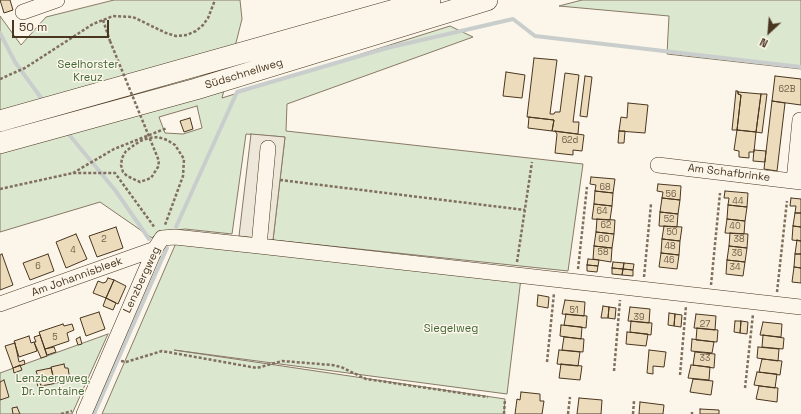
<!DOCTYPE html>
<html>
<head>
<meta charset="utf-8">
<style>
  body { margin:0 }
  #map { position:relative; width:801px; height:414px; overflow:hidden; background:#fbf6e9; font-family:"Space Grotesk",sans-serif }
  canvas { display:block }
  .north { position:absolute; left:749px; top:12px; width:40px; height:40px; -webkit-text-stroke:3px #fbf6e9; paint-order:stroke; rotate:206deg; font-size:11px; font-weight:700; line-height:16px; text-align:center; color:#4a3520 }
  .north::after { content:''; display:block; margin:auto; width:14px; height:18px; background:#4a3520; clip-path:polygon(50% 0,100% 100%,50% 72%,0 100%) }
  .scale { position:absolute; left:12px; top:20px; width:97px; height:18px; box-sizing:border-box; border:2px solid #4a3520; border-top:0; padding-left:5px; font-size:12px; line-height:14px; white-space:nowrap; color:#4a3520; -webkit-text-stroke:3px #fbf6e9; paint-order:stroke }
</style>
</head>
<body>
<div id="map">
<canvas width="801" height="414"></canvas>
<div class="north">N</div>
<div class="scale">50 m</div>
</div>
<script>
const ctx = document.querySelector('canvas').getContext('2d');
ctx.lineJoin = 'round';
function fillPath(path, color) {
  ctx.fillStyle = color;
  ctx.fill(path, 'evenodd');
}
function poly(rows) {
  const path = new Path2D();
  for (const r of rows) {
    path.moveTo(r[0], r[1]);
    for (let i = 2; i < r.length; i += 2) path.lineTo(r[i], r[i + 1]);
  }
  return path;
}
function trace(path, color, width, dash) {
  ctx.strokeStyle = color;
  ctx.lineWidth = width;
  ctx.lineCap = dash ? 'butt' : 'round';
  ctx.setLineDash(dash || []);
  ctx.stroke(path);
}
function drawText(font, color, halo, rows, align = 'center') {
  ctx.font = font + ' "Space Grotesk",sans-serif';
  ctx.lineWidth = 3;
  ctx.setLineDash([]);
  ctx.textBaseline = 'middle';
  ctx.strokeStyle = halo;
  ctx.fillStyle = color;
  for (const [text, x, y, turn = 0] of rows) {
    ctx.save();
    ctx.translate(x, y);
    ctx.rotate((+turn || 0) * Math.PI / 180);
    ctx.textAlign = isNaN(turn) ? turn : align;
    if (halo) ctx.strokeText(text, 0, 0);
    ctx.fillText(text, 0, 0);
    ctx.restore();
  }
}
const green = poly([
  [114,0,240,0,242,19,222,98,450,26,473,37,287,104,286,131,583,164,568,271,273,240,285,137,246,134,232,234,185,229,157,233,152,238,100,202,0,232,0,16,21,45,46,17,114,0],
  [197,106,202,128,183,134,165,133,159,117,197,106],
  [582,0,801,0,801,69,667,54,669,16,559,6,582,0],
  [176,243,521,278,507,394,174,350,505,399,504,414,102,414,176,243],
  [108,334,72,414,0,414,0,373,108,334]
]);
fillPath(green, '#dce7d0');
trace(green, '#887966', 1);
const parking = poly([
  [251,134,285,137,273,240,239,236,251,134]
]);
fillPath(parking, '#ede7d9');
trace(parking, '#887966', 1);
trace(poly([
  [0,33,15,62,44,102],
  [66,131,115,190,149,239],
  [176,227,237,92,387,48,513,19,535,36,801,67],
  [162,259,167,248],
  [94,414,162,259,159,255]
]), '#c9cecd', 4);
const building = poly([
  [0,0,10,0,13,10,4,13,0,0],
  [534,58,557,60,550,114,554,114,555,112,560,112,565,73,579,75,573,122,579,122,578,134,552,131,554,120,527,117,534,58],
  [506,72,525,75,522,98,503,96,506,72],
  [585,76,592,77,587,117,580,116,585,76],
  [775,76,801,79,801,105,772,101,775,76],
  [736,91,738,91,738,94,741,95,737,130,732,130,736,91],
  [738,92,761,94,756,132,737,130,741,95,738,94,738,92],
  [761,94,767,94,762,133,756,132,761,94],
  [772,101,785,103,777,171,764,169,772,101],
  [628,103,648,105,645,133,619,131,621,117,627,118,628,103],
  [529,117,554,120,552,131,528,128,529,117],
  [190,118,193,129,184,132,180,121,190,118],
  [737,130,756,132,754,152,749,152,749,158,739,157,739,151,734,150,737,130],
  [555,131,584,135,582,151,573,150,573,155,555,153,557,134,555,131],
  [619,131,625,131,624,143,618,143,619,131],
  [754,150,766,151,765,162,753,161,754,150],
  [591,177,615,179,613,193,595,191,596,185,590,184,591,177],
  [658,184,681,186,680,200,662,198,663,192,657,191,658,184],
  [595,191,613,193,612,206,594,204,595,191],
  [725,191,748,193,747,207,728,205,729,198,724,198,725,191],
  [662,198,680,200,678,214,660,212,662,198],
  [791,198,801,199,801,213,795,213,796,206,790,206,791,198],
  [594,204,612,206,610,220,592,219,594,204],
  [728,205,747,207,745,221,727,219,728,205],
  [660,212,678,214,677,227,659,226,660,212],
  [795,213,801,213,801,227,793,226,795,213],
  [597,219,615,220,614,234,596,232,597,219],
  [727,219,745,221,744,234,725,233,727,219],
  [664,226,682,227,680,241,662,239,664,226],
  [793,226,801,227,801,241,792,240,793,226],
  [116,227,123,248,97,257,89,236,116,227],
  [596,232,614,234,612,248,594,246,596,232],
  [730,233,748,234,747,248,729,246,730,233],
  [76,234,87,259,66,268,56,242,76,234],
  [662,239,680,241,679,255,661,253,662,239],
  [797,240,801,241,801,254,795,254,797,240],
  [594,246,612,248,611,262,593,259,594,246],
  [729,246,747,248,745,262,727,260,729,246],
  [661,253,679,255,677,269,659,267,661,253],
  [2,254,13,285,0,290,0,255,2,254],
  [48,254,54,271,30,280,23,263,48,254],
  [795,254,801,254,801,268,794,267,795,254],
  [588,259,599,260,598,266,587,265,588,259],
  [727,260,745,262,743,276,726,274,727,260],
  [613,262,624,263,623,269,612,268,613,262],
  [624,263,634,264,633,270,623,269,624,263],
  [587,265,598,266,597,272,587,271,587,265],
  [794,267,801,268,801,283,792,282,794,267],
  [612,268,623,269,622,275,612,274,612,268],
  [623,269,633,270,633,276,622,275,623,269],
  [108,278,114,280,106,298,93,293,98,281,103,283,106,282,108,278],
  [114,280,126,286,118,304,106,298,114,280],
  [538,295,549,297,548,308,537,306,538,295],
  [106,298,116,303,113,310,103,306,106,298],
  [565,300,585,302,584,316,562,314,565,300],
  [603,306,609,307,608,318,601,318,603,306],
  [609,307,616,308,615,319,608,318,609,307],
  [630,307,650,309,649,323,628,321,630,307],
  [99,312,105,329,86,336,80,318,99,312],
  [669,313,675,314,674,326,668,325,669,313],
  [566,314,587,316,586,328,564,325,566,314],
  [675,314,682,315,681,327,674,326,675,314],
  [696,314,716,316,715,330,694,328,696,314],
  [631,321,652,323,651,335,630,332,631,321],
  [735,321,741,321,740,333,734,332,735,321],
  [741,321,748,322,747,334,740,333,741,321],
  [763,322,782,324,781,337,760,335,763,322],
  [63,324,64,326,72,324,74,330,67,333,69,341,45,349,39,332,63,324],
  [561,325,582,327,581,339,560,336,561,325],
  [697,328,718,330,717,342,696,340,697,328],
  [627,332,648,334,646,346,626,344,627,332],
  [40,335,47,356,41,358,34,342,36,342,34,337,40,335],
  [763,335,784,338,783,349,762,347,763,335],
  [29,336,31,343,34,342,37,351,19,357,14,341,29,336],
  [80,337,82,344,78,345,76,339,80,337],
  [564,337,584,339,583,352,562,350,564,337],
  [692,339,714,342,712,353,691,351,692,339],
  [15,343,19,362,24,360,25,364,13,368,5,346,15,343],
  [54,347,56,352,47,355,45,349,54,347],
  [758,347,779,349,778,361,757,358,758,347],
  [559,350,580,352,578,366,557,364,559,350],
  [649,350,666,352,664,367,653,366,653,374,647,373,649,350],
  [695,352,715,354,714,368,693,365,695,352],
  [762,359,782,361,780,375,759,372,762,359],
  [64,364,65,368,68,368,70,380,52,384,50,376,53,376,51,367,64,364],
  [561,364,582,366,580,380,559,378,561,364],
  [20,365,22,370,14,373,13,368,20,365],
  [691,365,710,367,709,380,688,378,691,365],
  [51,368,53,376,50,376,52,384,41,386,36,371,51,368],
  [757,372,777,374,775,388,754,385,757,372],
  [36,379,40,379,41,386,38,387,36,379],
  [693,379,713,381,711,395,690,392,693,379],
  [4,380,9,397,0,400,0,382,4,380],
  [759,386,778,388,777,402,756,399,759,386],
  [521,392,540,394,540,401,544,401,542,414,515,414,517,399,520,400,521,392],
  [579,398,602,400,601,414,577,414,579,398],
  [640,402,664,405,663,414,639,414,640,402],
  [17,407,20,414,13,414,12,408,17,407],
  [700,409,719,410,719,414,700,414,700,409]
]);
fillPath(building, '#ecdcbc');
trace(building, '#4a3520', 1);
const minor = poly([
  [23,12,57,0],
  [658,165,801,182],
  [794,181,800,120],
  [259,246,268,148],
  [0,304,155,249],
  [84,414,155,249,162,238,175,237,259,246,801,307]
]);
const highway = poly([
  [0,121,430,0],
  [0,143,196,89,487,0]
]);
trace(minor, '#4a3520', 16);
trace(highway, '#4a3520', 22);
trace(poly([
  [103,20,110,41],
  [0,79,25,68,93,24,113,16,133,17,166,33,176,36,187,35,196,31,203,25,208,18,215,0],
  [140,141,149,138,158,137,167,140,175,145,184,159,183,176,165,225],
  [73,173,114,149,167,128],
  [280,180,525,210],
  [0,189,73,173,115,173,155,228],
  [517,262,532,162],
  [578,269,587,187],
  [644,277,651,204],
  [711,285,720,193],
  [777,292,787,201],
  [121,361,126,362,162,351,257,368,282,361,332,365,341,367,366,379,488,397],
  [547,362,554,293],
  [614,371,620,300],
  [680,375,686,306],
  [745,388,753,314],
  [61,414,72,411],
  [504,414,505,399],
  [568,414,570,397],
  [633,414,634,401],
  [692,414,692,412]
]), '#7f6f5c', 2.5, [3, 2]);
trace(minor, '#fbf6e9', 15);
trace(highway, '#fbf6e9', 21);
trace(poly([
  [110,41,159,161,158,167,151,178,140,182,127,176,123,172,121,165,122,158,126,151,140,141]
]), '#7f6f5c', 2.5, [3, 2]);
drawText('9px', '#725f47', null, [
  ["62B",787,90],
  ["62d",570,141],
  ["68",605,188],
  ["56",671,195],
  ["44",738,202],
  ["64",602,212],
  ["52",669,220],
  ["62",606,226],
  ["40",735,227],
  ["50",672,233],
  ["2",104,240],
  ["60",604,240],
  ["38",739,240],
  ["48",670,247],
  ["4",73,251],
  ["58",603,253],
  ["36",737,254],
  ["46",669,261],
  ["6",38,267],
  ["34",735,268],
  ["51",574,311],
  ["39",639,318],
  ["27",705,325],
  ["5",55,338],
  ["33",705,359]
]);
drawText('11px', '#436837', '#fbf6e9', [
  ["Seelhorster",88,65],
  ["Kreuz",88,78],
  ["Siegelweg",451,329],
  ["Lenzbergweg,",53,379],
  ["Dr. Fontaine",53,392]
]);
drawText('11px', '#4a3520', '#fbf6e9', [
  ["Südschnellweg",244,74,-17],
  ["Am Schafbrinke",729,173,7],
  ["Am Johannisbleek",77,277,-20],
  ["Lenzbergweg",142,280,-65]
]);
</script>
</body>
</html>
